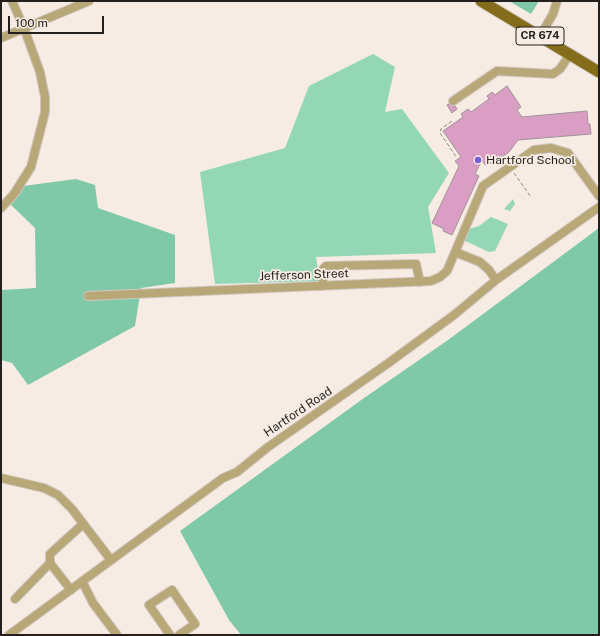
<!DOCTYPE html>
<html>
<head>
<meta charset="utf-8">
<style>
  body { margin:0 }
  #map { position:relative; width:600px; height:636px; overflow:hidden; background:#f7ece4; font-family:"Public Sans",sans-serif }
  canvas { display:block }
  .frame { position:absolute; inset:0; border:2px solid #231f1c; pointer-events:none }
  .scale { position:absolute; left:8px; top:16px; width:96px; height:18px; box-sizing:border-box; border:2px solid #231f1c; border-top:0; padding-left:5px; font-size:12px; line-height:14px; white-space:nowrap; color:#231f1c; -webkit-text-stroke:3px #f7ece4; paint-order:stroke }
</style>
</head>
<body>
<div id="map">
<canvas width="600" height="636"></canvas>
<div class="frame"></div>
<div class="scale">100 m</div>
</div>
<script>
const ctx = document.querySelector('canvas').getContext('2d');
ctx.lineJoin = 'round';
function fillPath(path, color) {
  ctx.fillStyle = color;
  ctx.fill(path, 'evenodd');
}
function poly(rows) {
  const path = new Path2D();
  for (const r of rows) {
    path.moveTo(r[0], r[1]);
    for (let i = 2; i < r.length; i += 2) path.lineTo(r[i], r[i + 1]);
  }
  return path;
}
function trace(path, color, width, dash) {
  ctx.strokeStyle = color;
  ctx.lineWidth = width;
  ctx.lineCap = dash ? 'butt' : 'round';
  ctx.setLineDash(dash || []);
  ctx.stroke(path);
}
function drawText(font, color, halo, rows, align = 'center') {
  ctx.font = font + ' "Public Sans",sans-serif';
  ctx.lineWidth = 3.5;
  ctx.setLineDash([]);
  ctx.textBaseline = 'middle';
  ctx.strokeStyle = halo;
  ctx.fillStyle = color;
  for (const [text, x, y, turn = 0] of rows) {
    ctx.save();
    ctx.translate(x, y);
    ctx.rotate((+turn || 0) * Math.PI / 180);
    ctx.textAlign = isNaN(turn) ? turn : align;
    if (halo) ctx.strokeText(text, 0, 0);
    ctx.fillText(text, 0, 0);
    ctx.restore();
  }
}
fillPath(poly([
  [373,54,395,67,385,112,402,109,449,173,428,207,436,253,316,257,320,281,215,284,200,172,285,148,309,86],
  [513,199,515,204,510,211,504,209],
  [491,217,508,224,495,251,489,252,461,239,465,230,479,226]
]), '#93d7b7');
fillPath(poly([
  [509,1,539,1,531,14],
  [76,179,95,185,98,208,175,235,175,283,141,288,135,326,28,385,12,363,1,360,1,290,36,288,35,228,9,203,23,186],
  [599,228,599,635,241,635,229,620,180,531,364,398,448,340]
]), '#80c9a8');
const building = poly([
  [507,86,521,107,517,110,522,117,587,111,588,124,590,124,591,134,518,140,509,152,495,162,485,165,482,160,475,174,479,176,452,235,443,231,444,229,432,223,459,166,455,161,461,157,443,131,463,117,461,114,468,109,471,112,489,99,487,96,492,92,495,95,507,86],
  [449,104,455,106,457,109,452,113,447,105,449,104]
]);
fillPath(building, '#da9dc3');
trace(building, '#9e9399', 1);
const minor = poly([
  [540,36,553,14,557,1],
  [1,38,89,1],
  [453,101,497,71,553,74,560,69,570,54],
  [1,208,14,194,31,167,45,112,45,97,40,72,24,28,12,1],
  [455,252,480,262,489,270,496,280],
  [323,286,323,269,326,266,416,264,420,282],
  [88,296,431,281,440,277,447,271,483,186,534,150,551,148,568,153,599,196],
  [1,478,44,488,58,495,72,509,111,560],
  [50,563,50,554,83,524],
  [82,581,93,603,117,635],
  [15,599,50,563,71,590],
  [9,635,223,478,237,472,268,447,387,364,454,315,496,280,599,207],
  [170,635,149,605,172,590,195,624,179,635]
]);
const major = poly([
  [481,1,599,72]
]);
trace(minor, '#d1c7c0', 10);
trace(major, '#d1c7c0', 13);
trace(poly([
  [452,121,441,129,440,133,457,158],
  [502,157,505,161],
  [514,173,531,197]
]), '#908883', 1, [4, 2]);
trace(minor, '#b8a878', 8);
trace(major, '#856c1a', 11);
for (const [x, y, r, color] of [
  [478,160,4,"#785dd7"]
]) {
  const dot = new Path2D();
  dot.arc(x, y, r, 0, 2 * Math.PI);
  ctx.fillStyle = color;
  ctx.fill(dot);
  trace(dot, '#f7ece4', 1.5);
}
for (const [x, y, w] of [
  [540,36,48]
]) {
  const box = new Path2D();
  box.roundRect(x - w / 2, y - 9, w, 18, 3);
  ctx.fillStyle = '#f7ece4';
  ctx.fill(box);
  trace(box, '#231f1c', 1);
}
drawText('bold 11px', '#231f1c', null, [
  ["CR 674",540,36]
]);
drawText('12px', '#231f1c', '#f7ece4', [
  ["Hartford School",486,160]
], 'left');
drawText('12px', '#231f1c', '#f7ece4', [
  ["Jefferson Street",304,275,-2],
  ["Hartford Road",298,412,-34]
]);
</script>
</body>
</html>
